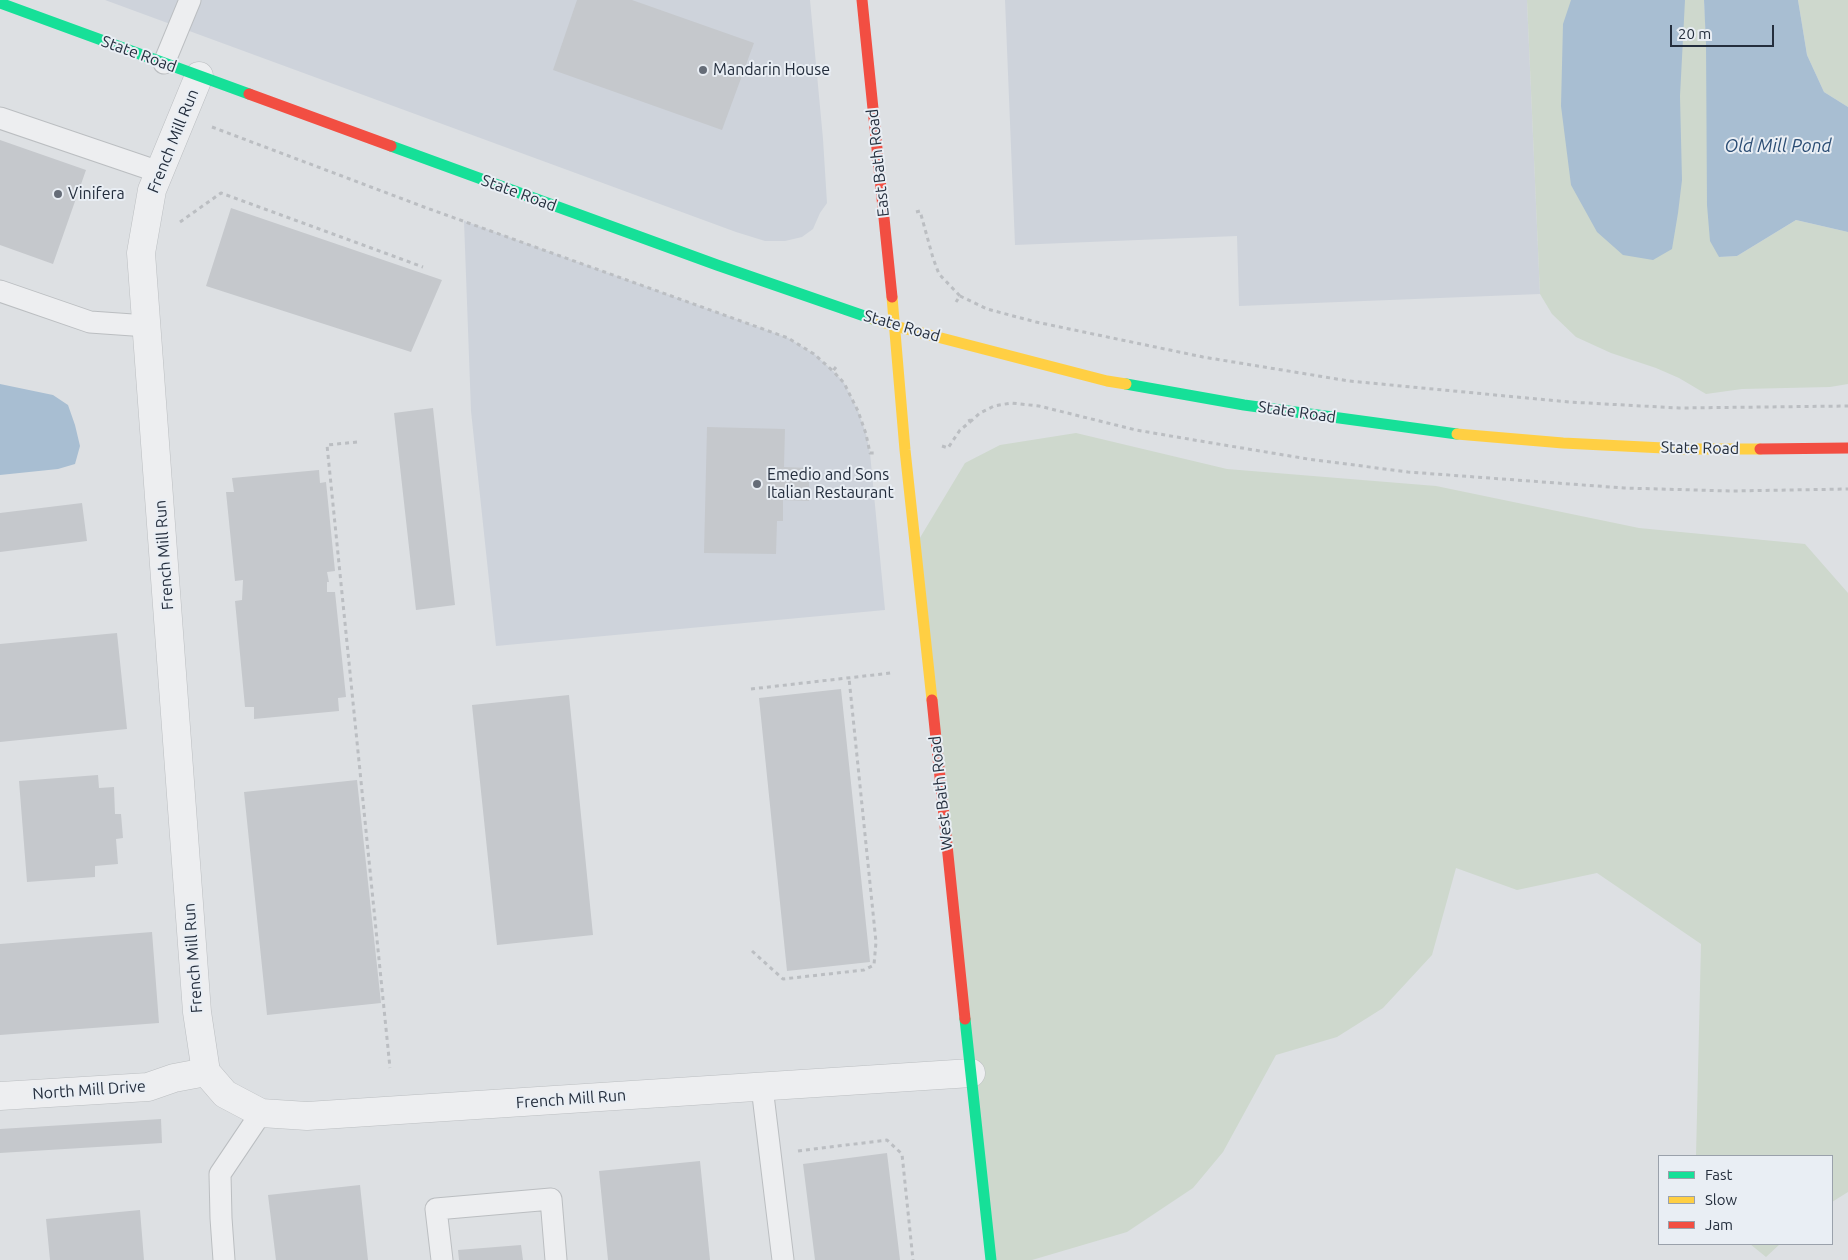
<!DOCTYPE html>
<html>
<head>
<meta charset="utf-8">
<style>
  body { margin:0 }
  #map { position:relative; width:1848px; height:1260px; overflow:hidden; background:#dde0e3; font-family:Ubuntu,sans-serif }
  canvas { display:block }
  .legend { position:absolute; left:1658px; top:1155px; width:175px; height:90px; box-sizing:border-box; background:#e9eef4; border:1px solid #9aa1ab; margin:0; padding:6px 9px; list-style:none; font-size:15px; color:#242e3d }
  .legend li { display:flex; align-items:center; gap:10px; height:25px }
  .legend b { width:25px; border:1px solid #9aa1ab }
  .scale { position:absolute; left:1670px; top:25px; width:104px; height:22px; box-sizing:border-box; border:2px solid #242e3d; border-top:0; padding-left:6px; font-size:15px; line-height:18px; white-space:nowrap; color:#242e3d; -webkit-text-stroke:4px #e9eef4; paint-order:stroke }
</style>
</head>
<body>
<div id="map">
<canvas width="1848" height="1260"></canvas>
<ul class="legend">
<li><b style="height:6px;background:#16e098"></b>Fast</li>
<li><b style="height:6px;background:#ffcf43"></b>Slow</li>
<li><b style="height:6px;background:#f24e42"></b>Jam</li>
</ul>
<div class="scale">20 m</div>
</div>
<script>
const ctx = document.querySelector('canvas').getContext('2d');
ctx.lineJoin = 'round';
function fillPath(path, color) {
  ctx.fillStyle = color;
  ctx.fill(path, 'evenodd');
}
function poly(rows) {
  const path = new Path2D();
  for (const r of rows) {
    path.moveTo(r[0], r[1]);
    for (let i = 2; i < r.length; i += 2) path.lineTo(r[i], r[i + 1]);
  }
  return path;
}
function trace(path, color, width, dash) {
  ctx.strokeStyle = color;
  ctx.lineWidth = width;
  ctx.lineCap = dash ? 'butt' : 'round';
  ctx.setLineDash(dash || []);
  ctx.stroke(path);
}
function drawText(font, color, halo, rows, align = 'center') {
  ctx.font = font + ' Ubuntu,sans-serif';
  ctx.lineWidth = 4;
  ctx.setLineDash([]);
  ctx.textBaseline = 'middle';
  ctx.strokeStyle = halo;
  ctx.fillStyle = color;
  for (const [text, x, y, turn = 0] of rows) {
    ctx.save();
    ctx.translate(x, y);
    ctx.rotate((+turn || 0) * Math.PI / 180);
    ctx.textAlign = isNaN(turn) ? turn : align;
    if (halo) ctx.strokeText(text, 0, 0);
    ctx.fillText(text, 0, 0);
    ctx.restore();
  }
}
fillPath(poly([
  [105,0,810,0,823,139,827,203,820,213,813,229,802,237,785,241,765,241,736,232],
  [1005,0,1527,0,1540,294,1239,306,1237,236,1015,245],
  [464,221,788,338,814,354,833,371,844,383,858,411,866,434,870,453,885,610,496,646,471,411]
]), '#ced3db');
fillPath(poly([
  [1527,0,1704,0,1719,257,1737,256,1796,220,1848,232,1848,384,1830,387,1742,389,1706,394,1679,378,1656,368,1611,353,1576,337,1552,314,1540,294],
  [1798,0,1848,0,1848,107,1824,92,1807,55],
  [1076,433,1227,469,1436,486,1639,528,1805,544,1848,593,1848,1192,1832,1202,1832,1156,1696,1156,1701,944,1597,873,1517,890,1456,868,1432,955,1383,1008,1337,1037,1276,1055,1223,1152,1193,1188,1127,1232,1032,1260,991,1260,915,546,965,463,1000,445],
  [1750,1244,1780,1244,1766,1257]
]), '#ced8cd');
fillPath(poly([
  [1571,0,1685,0,1680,96,1682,180,1678,213,1672,249,1653,260,1623,255,1597,232,1571,185,1561,106,1563,24],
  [1704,0,1798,0,1807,55,1824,92,1848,107,1848,232,1796,220,1737,256,1719,257,1710,241,1707,205,1706,44],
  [0,384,53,395,68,405,75,425,80,446,75,464,58,469,0,475]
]), '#a8bed2');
fillPath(poly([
  [577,0,632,0,754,43,722,130,553,70],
  [0,140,86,170,53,264,0,245],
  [231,208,442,280,411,352,206,286],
  [433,408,455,605,416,610,394,413],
  [707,427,785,429,784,467,809,468,809,501,783,500,783,521,777,521,776,554,704,553],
  [319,470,320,483,326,482,335,571,327,572,329,582,327,582,327,592,335,592,346,697,338,698,339,711,254,719,254,707,245,707,235,601,242,600,243,580,235,581,226,492,234,492,232,478],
  [82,503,87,541,0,552,0,513],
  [117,633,127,729,0,742,0,644],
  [841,689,870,962,787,971,759,698],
  [569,695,593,935,497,945,472,705],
  [98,775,99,788,114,787,115,814,121,814,123,838,116,839,118,864,95,866,95,877,27,882,19,781],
  [357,780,381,1003,267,1015,244,792],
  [152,932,159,1023,0,1035,0,944],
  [161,1119,162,1143,0,1153,0,1129],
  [887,1153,900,1260,815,1260,803,1164],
  [700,1161,710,1260,608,1260,599,1171],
  [360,1185,368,1260,276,1260,268,1195],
  [140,1210,144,1260,50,1260,46,1219],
  [521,1245,523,1260,459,1260,458,1250]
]), '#c5c8cc');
const lane = poly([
  [164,63,190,0],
  [0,118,159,172],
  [0,291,90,322,147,326],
  [762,1087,783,1260],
  [224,1260,221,1218,220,1174,261,1113],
  [442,1260,436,1209,551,1199,556,1260]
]);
const street = poly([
  [199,76,152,190,141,253,197,1012,206,1072,225,1094,261,1113,307,1116,971,1073],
  [0,1096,148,1087,174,1078,206,1072]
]);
trace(lane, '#bbbec1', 23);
trace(street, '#bbbec1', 29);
trace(poly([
  [212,127,424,207,788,338,814,354,833,371],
  [916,212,920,211,933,258,939,274,960,296,956,302],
  [180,222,221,193,423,267],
  [960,296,987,309,1036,322,1203,357,1349,381,1569,402,1679,408,1848,406],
  [836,367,833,371,844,383,858,411,866,434,870,453,874,453],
  [970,422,980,413,994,406,1011,403,1039,406,1136,430,1200,441,1308,459,1408,472,1624,488,1731,491,1848,489],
  [357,442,327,445,390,1068],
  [942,446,948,448,960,430,970,422,968,416],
  [751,689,891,673],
  [752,951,783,979,864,970,874,965,876,942,849,678],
  [798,1151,887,1140,902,1154,913,1260]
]), '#bbbec2', 3, [4, 4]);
trace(lane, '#edeef0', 21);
trace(street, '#edeef0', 28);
trace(poly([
  [0,3,249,94],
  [391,146,717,265,873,319],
  [1126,384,1244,405,1457,434],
  [965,1019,991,1260]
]), '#16e098', 11);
trace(poly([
  [892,297,905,450,932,700],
  [873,319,895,326,1107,381,1126,384],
  [1457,434,1563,443,1684,449,1760,449]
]), '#ffcf43', 11);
trace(poly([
  [862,0,892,297],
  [249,94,391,146],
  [1760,449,1848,448],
  [932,700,965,1019]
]), '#f24e42', 11);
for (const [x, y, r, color] of [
  [703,70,5,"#656c77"],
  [58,194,5,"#656c77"],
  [757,484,5,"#656c77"]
]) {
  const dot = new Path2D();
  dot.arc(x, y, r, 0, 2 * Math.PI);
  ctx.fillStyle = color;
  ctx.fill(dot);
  trace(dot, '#e9eef4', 2);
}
drawText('16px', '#242e3d', '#e9eef4', [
  ["State Road",139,54,20],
  ["French Mill Run",173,141,-68],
  ["East Bath Road",878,163,-96],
  ["State Road",519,193,20],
  ["State Road",902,326,16],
  ["State Road",1297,412,8],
  ["State Road",1700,448,1],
  ["French Mill Run",164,555,-94],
  ["West Bath Road",941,793,-96],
  ["French Mill Run",193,958,-94],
  ["North Mill Drive",89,1090,-4],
  ["French Mill Run",571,1099,-4]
]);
drawText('16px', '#242e3d', '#e9eef4', [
  ["Mandarin House",713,70],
  ["Vinifera",68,194],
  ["Emedio and Sons",767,475],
  ["Italian Restaurant",767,493]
], 'left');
drawText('italic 18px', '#2b4d74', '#e9eef4', [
  ["Old Mill Pond",1778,146]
]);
</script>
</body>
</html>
